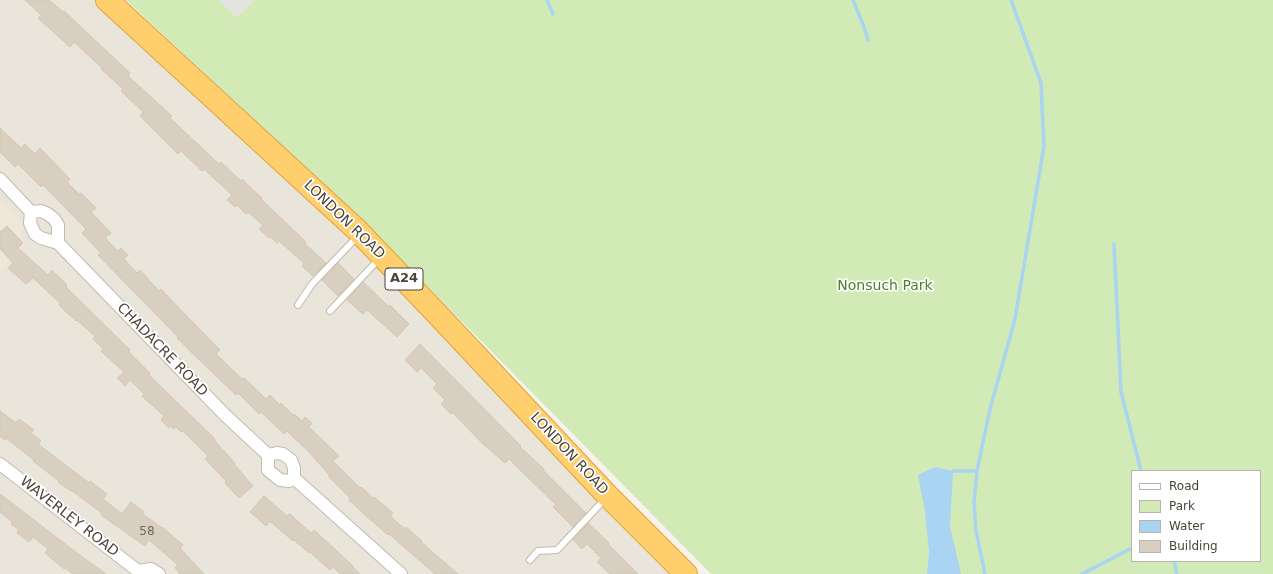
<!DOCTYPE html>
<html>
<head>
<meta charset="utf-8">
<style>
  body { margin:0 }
  #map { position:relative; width:1273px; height:574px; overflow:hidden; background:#f6f3ec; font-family:"DejaVu Sans",sans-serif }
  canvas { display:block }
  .legend { position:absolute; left:1131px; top:470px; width:130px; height:92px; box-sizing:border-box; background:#fff; border:1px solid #b7b4b0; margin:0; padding:5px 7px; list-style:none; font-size:12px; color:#4b4439 }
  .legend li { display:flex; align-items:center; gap:8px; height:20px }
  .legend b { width:20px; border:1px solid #b7b4b0 }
</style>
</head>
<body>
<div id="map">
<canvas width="1273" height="574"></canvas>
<ul class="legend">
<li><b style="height:5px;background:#fff"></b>Road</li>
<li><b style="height:11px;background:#d2eab5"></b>Park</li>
<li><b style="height:11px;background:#a9d4f2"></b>Water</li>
<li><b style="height:11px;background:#d8cfc1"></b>Building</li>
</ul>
</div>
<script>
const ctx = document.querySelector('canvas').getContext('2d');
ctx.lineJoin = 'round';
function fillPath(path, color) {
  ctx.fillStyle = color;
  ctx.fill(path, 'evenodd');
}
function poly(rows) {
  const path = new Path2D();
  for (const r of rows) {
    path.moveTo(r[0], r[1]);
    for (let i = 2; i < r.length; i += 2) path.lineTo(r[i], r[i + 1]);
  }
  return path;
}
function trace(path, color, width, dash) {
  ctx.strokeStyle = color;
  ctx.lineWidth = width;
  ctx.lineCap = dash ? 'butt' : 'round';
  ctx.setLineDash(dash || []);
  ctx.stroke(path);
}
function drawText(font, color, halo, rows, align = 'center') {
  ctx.font = font + ' "DejaVu Sans",sans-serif';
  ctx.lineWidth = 3.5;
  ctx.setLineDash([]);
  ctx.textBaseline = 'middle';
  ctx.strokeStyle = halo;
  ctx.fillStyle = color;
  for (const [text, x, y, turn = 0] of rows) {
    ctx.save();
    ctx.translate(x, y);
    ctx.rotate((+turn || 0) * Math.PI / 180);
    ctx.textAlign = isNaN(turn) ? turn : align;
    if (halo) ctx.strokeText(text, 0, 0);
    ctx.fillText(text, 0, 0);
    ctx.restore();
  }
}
fillPath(poly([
  [0,0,96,0,364,247,680,574,0,574]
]), '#eae5da');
fillPath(poly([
  [0,200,22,223,20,236,26,244,0,270]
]), '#efe8d6');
fillPath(poly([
  [126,0,1273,0,1273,574,711,574,361,219],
  [1132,471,1260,471,1260,561,1132,561]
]), '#d2eab5');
fillPath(poly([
  [218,0,255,0,237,18]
]), '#e5e3e0');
fillPath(poly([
  [935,467,953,471,950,526,961,574,927,574,929,552,925,511,918,475]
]), '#a9d4f2');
trace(poly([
  [547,0,553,14],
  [853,0,864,27,868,40],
  [1114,244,1121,392,1141,471],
  [953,471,977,471,990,409,1015,319,1044,146,1041,83,1011,0],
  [977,471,974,502,976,531,985,574],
  [1175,561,1175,566,1177,574],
  [1082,574,1132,548]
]), '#a9d4f2', 3.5);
const building = poly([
  [25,0,49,0,63,12,64,11,130,73,128,76,172,116,170,118,219,164,221,162,241,181,242,179,252,189,262,198,261,199,306,242,305,244,326,263,313,276,302,266,304,263,279,241,277,243,271,237,269,238,259,229,263,225,248,212,246,214,237,205,235,207,227,200,232,195,204,169,202,171,181,151,178,154,140,116,143,112,121,91,123,89,101,69,102,68,74,42,70,47,38,18,41,15,25,0],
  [0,128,21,148,25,144,35,154,40,148,70,179,67,182,79,194,81,193,96,208,91,212,111,233,105,238,118,251,121,248,128,255,124,259,137,273,140,270,159,291,161,289,177,306,220,350,216,354,242,379,244,378,266,399,270,395,280,405,281,403,293,415,294,414,302,421,305,417,312,423,309,427,339,456,333,461,360,488,361,487,373,498,374,497,393,513,390,516,405,529,406,527,422,541,421,542,458,574,435,574,389,534,388,535,365,515,349,500,350,498,329,477,330,476,309,452,287,431,284,434,261,412,259,414,238,393,236,395,191,352,177,338,178,337,98,255,101,253,82,233,86,229,43,185,41,187,18,164,15,167,0,152,0,128],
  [7,226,23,243,18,248,48,275,52,270,67,285,66,287,130,350,129,352,150,373,149,375,215,439,214,440,235,463,234,464,253,486,239,498,225,483,226,481,205,459,208,456,183,431,181,432,176,427,173,429,171,426,169,428,161,420,164,416,142,396,144,394,130,380,125,386,117,378,124,372,101,351,103,349,93,339,95,336,77,320,76,321,59,305,60,303,33,278,26,284,8,268,13,263,0,249,0,232,7,226],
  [338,263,354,279,338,296,322,280,338,263],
  [363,282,389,307,390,305,409,324,397,337,367,310,363,314,347,300,363,282],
  [420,344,521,446,520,447,544,469,543,470,586,513,573,527,553,507,556,505,509,459,505,463,483,444,452,412,451,414,441,404,445,400,433,388,437,384,421,368,417,372,405,360,420,344],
  [0,411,16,423,19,419,34,430,31,433,41,441,38,444,89,483,90,481,107,494,103,499,122,514,131,502,144,512,143,514,162,528,162,527,183,545,180,548,204,574,180,574,175,568,178,565,149,540,145,546,101,515,102,513,71,490,71,491,58,482,59,481,33,461,34,460,6,438,5,440,0,436,0,411],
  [0,494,77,553,106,574,73,574,65,568,64,569,45,553,48,549,33,537,29,542,17,533,19,530,11,524,12,522,0,512,0,494],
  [264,496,287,516,290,514,311,533,314,530,353,566,352,566,360,574,340,574,333,567,330,570,310,552,309,553,294,540,293,541,270,521,266,526,250,512,264,496],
  [588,523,609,543,608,544,638,574,610,574,597,562,601,558,587,544,582,549,573,540,588,523]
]);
fillPath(building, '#d8cfc1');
trace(building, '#d3c7b4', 1);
const lane = poly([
  [298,305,312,284,357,237],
  [330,311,380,258],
  [530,560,538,551,557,550,605,499]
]);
const street = poly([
  [0,179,31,212,41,211,48,214,54,219,58,225,58,243],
  [31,212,30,223,35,234,41,238,58,243,225,415,268,455,268,470,280,480,289,481,294,478],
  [268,455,277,453,283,454,291,460,294,468,294,478,401,574],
  [0,464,138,571],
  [138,571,151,569,159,574]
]);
const highway = poly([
  [107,0,357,230,439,316,608,496,686,574]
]);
trace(lane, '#c2bbae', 8);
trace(street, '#c2bbae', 14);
trace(highway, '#e0a43c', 24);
trace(lane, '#fff', 6);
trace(street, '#fff', 12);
trace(highway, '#ffcf6e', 22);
drawText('12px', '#6e675b', null, [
  ["58",147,532]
]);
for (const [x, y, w] of [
  [404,279,38]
]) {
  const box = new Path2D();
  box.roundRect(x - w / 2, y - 11, w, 22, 3);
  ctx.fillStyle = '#fff';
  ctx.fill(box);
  trace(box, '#4b4439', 1);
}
drawText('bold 13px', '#4b4439', null, [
  ["A24",404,279]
]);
drawText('14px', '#4b4439', '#fff', [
  ["LONDON ROAD",344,220,44],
  ["CHADACRE ROAD",162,350,46],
  ["LONDON ROAD",569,454,47],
  ["WAVERLEY ROAD",69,517,38]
]);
drawText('14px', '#4a7f2a', '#fff', [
  ["Nonsuch Park",885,286]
]);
</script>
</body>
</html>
